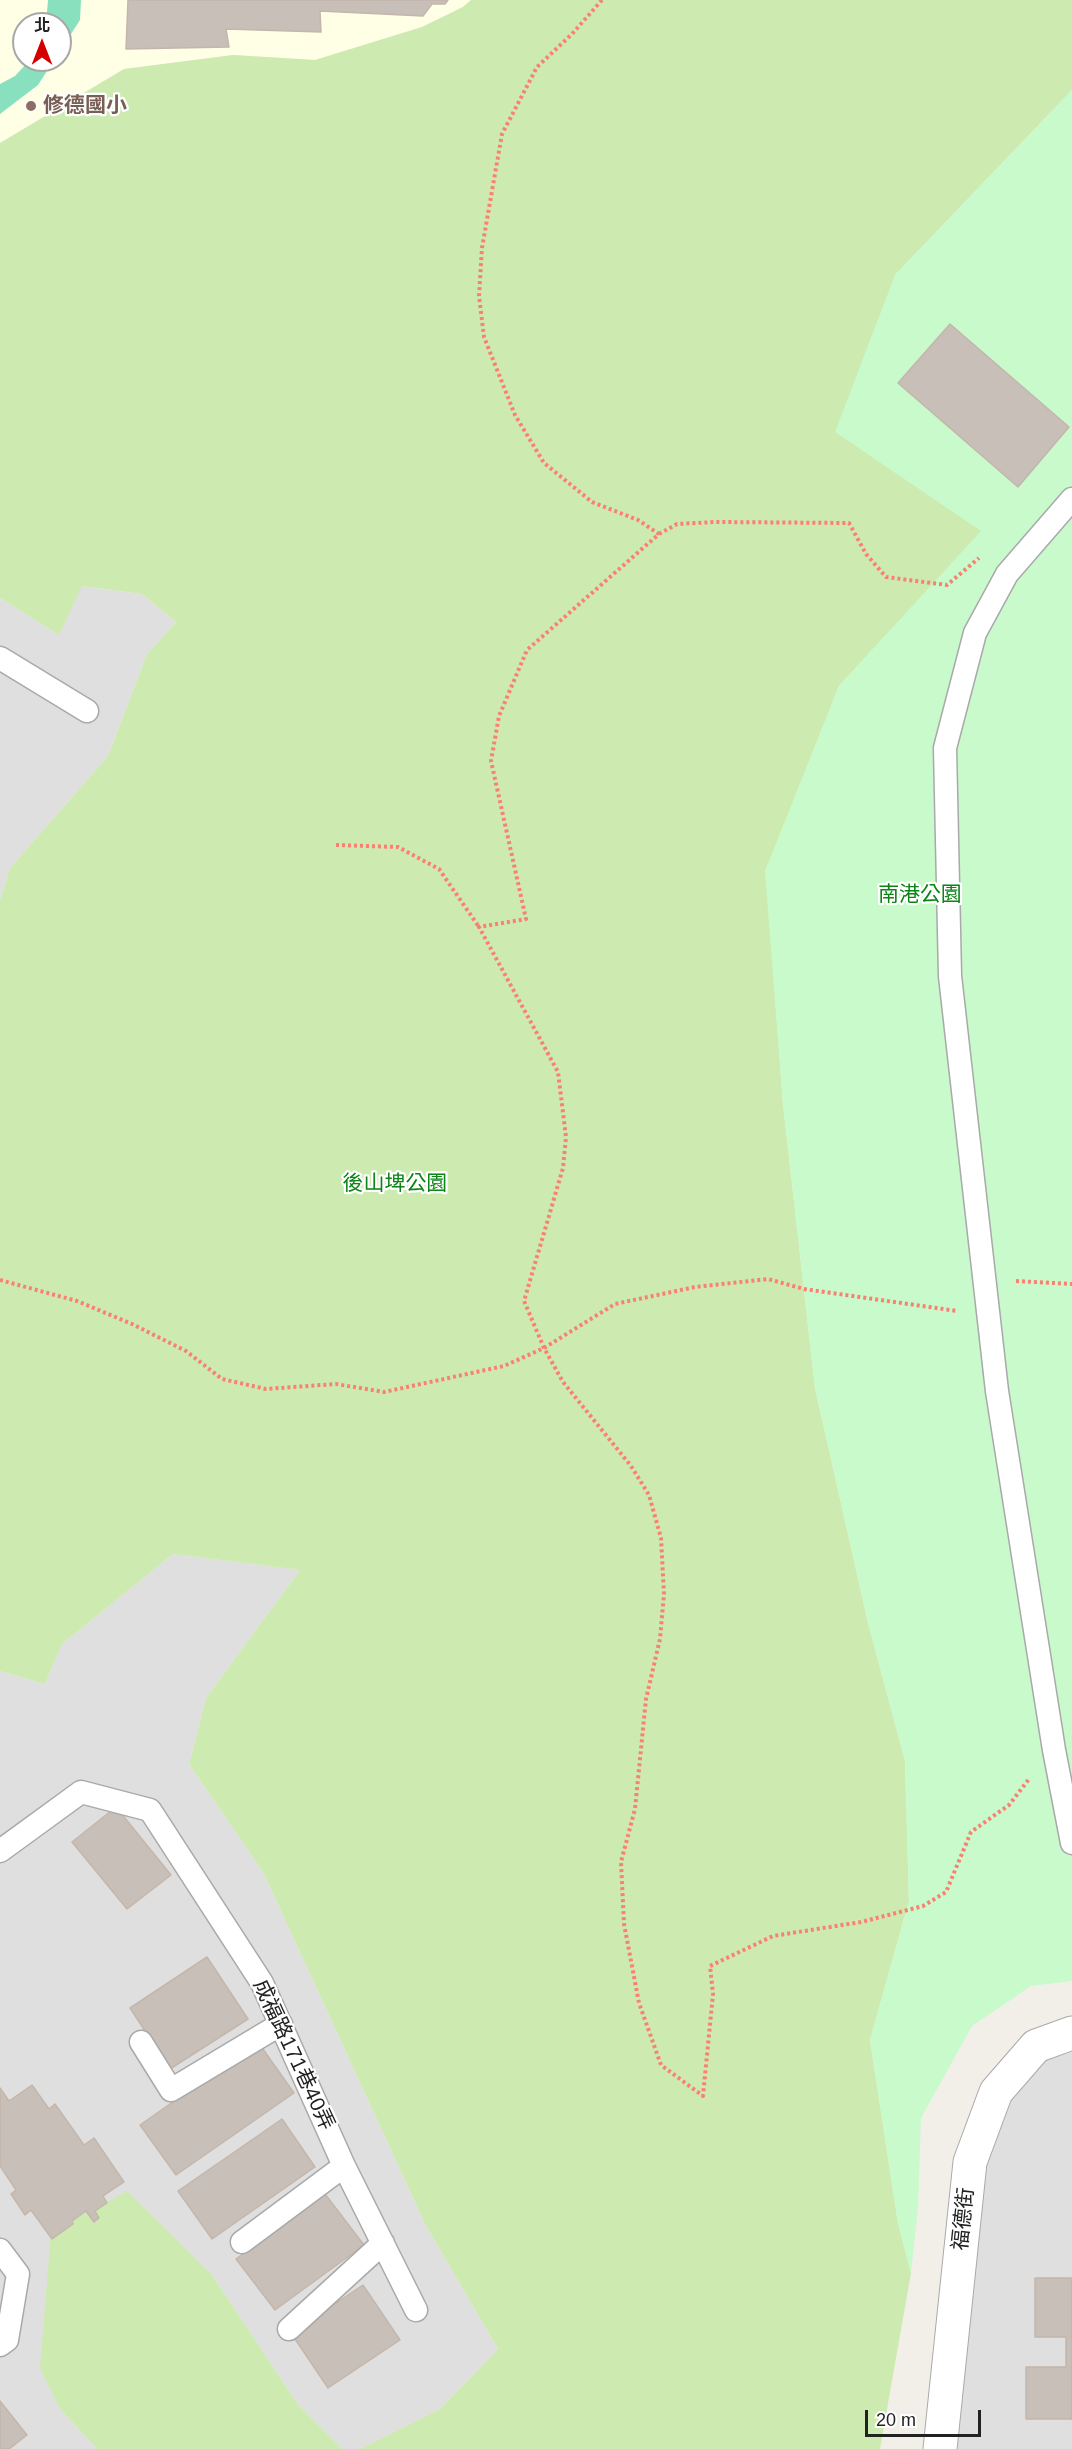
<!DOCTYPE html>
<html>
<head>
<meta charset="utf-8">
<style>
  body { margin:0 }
  #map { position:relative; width:1072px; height:2449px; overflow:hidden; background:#f2efe9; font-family:Helvetica,"Noto Sans TC",sans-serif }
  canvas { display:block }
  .north { position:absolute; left:12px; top:12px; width:60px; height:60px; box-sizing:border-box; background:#fff; border:2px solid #a7a7a7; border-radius:50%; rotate:0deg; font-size:16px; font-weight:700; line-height:24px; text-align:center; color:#222 }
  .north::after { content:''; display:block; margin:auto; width:21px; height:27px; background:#d40000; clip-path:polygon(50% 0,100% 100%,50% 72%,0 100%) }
  .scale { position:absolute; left:865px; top:2410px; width:116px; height:27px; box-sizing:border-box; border:3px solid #222; border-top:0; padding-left:8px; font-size:18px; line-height:21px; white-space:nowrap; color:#222; -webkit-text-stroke:4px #fff; paint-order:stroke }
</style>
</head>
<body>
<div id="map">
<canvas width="1072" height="2449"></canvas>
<div class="north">北</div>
<div class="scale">20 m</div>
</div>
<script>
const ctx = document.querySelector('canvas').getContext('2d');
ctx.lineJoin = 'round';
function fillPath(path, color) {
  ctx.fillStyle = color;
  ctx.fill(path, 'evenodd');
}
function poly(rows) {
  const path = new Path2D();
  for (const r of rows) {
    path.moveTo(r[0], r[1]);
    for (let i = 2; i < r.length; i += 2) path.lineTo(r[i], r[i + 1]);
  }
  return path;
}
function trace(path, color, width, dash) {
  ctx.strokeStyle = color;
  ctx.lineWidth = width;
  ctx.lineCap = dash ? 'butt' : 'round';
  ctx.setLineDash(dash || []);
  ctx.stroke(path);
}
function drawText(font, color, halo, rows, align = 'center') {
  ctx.font = font + ' Helvetica,"Noto Sans TC",sans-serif';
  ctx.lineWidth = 4.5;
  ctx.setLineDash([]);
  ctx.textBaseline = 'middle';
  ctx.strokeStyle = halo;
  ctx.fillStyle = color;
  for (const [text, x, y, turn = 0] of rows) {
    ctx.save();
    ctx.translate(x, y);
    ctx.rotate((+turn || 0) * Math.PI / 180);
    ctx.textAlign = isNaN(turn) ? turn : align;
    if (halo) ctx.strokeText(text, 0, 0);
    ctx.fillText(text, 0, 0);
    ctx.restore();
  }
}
fillPath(poly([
  [81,586,142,594,176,622,147,654,108,756,10,868,0,900,0,598,59,635],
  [173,1554,300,1570,206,1698,189,1764,263,1872,426,2226,498,2349,440,2409,360,2449,342,2449,297,2403,212,2275,60,2409,97,2449,0,2449,0,1671,45,1684,62,1644],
  [1072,2052,1072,2449,944,2449,979,2141,1033,2064]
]), '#e0dfdf');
fillPath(poly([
  [0,0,471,0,463,7,422,27,315,60,233,55,124,69,0,143],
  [24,24,60,24,60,60,24,60]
]), '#ffffe5');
fillPath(poly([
  [471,0,1072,0,1072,90,895,275,982,531,839,686,766,871,783,1104,815,1388,868,1623,905,1761,909,1901,870,2040,898,2223,911,2273,880,2449,360,2449,440,2409,498,2349,426,2226,263,1872,189,1764,206,1698,300,1570,173,1554,62,1644,45,1684,0,1671,0,900,10,868,108,756,147,654,176,622,142,594,82,586,59,635,0,598,0,143,124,69,233,55,315,60,422,27,463,7],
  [127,2191,212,2275,297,2403,342,2449,97,2449,60,2409,40,2368,51,2232]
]), '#cdebb0');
fillPath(poly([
  [1072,90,1072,1981,1031,1986,972,2026,921,2118,918,2208,911,2273,898,2223,870,2040,909,1901,905,1761,868,1623,815,1388,783,1104,765,871,839,686,981,531,835,432,895,275]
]), '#c8facc');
fillPath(poly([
  [48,0,81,0,80,20,60,51,60,24,46,24],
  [30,60,54,60,38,85,0,114,0,84,15,76]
]), '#88e0be');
const building = poly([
  [128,0,448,0,445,4,432,4,423,16,320,11,321,32,226,29,229,47,126,49,128,0],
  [950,324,1069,427,1018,487,898,383,950,324],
  [116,1807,171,1875,127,1909,72,1842,116,1807],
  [207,1957,248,2019,170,2069,130,2008,207,1957],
  [258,2042,294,2093,176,2175,140,2125,258,2042],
  [32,2085,49,2109,55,2104,84,2145,94,2138,124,2182,103,2196,107,2203,95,2211,99,2218,94,2222,86,2211,72,2221,73,2224,52,2239,31,2210,25,2215,11,2194,16,2190,0,2166,0,2088,9,2101,32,2085],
  [282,2119,315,2167,212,2239,178,2191,282,2119],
  [325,2194,364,2245,275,2310,236,2259,325,2194],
  [1035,2278,1072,2278,1072,2419,1026,2419,1026,2367,1066,2367,1066,2337,1035,2337,1035,2278],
  [363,2285,400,2340,328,2388,291,2333,363,2285],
  [0,2401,27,2435,9,2449,0,2449,0,2401]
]);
fillPath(building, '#c7bfb8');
trace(building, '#c4b6ab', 1.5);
const lane = poly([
  [1072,499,1007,574,975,633,945,748,950,976,997,1391,1054,1750,1072,1843],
  [0,658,87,711],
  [0,1851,81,1792,150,1810,262,1983,344,2166,416,2310],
  [141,2042,171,2090,281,2024],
  [242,2242,344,2166],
  [0,2250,18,2274,7,2340,0,2345],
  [289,2329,383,2243]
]);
const street = poly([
  [940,2449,970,2162,996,2092,1036,2046,1072,2033]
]);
trace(lane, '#a9a9a9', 25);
trace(street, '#a9a9a9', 35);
trace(poly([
  [602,0,572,34,537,67,502,134,482,248,479,296,484,337,515,415,544,463,592,502,638,520,659,534,527,650,499,716,491,761,526,919,479,927,558,1072,566,1137,563,1168,524,1301,544,1348,563,1382,631,1466,649,1495,661,1538,664,1594,660,1639,646,1699,635,1809,621,1862,624,1924,639,2003,661,2065,703,2096,713,1994,710,1966,773,1936,861,1922,923,1906,946,1892,971,1832,1009,1805,1029,1779],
  [659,534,677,524,715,522,849,523,866,554,886,577,947,585,979,558],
  [336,845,398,847,439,869,479,927],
  [0,1280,77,1301,132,1324,186,1351,222,1379,266,1389,336,1384,384,1392,504,1366,544,1348,615,1304,695,1287,768,1279,804,1289,957,1311],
  [1016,1281,1072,1284]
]), '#fa8072', 4, [3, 3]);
trace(lane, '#fff', 22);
trace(street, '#fff', 33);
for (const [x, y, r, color] of [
  [31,106,6,"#8d6e63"]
]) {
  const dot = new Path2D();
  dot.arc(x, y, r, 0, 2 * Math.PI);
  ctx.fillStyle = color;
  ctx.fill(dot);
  trace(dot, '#fff', 2);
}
drawText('bold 21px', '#785e54', '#fff', [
  ["修德國小",43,106]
], 'left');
drawText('21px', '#0c8416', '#fff', [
  ["南港公園",920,895],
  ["後山埤公園",395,1184]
]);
drawText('21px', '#222', '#fff', [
  ["成福路171巷40弄",293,2055,65],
  ["福德街",964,2219,-84]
]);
</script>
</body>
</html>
